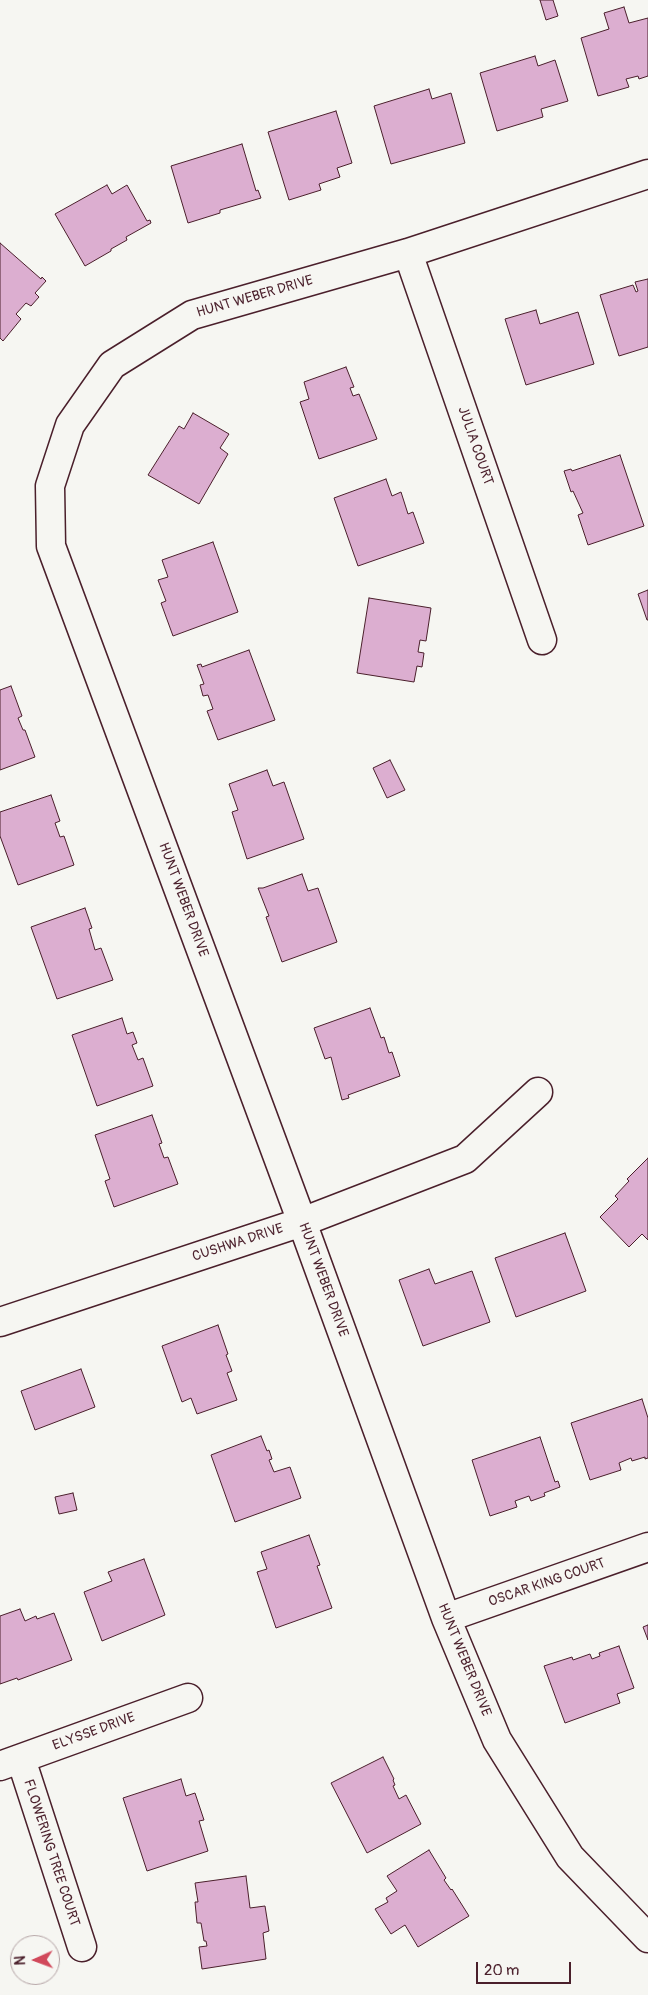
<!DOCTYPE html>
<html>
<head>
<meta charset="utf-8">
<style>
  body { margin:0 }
  #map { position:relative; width:648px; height:1995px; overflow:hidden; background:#f6f6f2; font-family:Pangolin,sans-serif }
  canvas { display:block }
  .north { position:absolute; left:10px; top:1935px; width:50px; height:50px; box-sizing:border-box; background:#f6f6f2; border:1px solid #b1a0a2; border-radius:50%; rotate:268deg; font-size:14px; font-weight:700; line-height:20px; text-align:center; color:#4a1f2b }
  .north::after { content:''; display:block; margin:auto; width:18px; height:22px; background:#d1495b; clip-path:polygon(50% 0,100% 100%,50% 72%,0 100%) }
  .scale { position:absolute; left:476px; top:1962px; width:95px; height:22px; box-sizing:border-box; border:2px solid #4a1f2b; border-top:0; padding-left:6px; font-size:15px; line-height:18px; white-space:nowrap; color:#4a1f2b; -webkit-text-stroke:4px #f6f6f2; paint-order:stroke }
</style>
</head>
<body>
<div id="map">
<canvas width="648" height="1995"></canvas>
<div class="north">N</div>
<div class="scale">20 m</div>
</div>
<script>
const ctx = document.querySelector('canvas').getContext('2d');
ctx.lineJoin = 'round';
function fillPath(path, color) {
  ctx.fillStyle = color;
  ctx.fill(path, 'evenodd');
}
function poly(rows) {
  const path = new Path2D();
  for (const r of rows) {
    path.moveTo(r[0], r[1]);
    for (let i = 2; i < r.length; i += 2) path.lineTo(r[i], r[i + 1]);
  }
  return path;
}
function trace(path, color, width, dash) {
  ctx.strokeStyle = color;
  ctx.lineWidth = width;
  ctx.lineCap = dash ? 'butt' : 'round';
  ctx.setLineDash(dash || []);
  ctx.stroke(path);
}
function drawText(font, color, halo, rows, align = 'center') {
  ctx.font = font + ' Pangolin,sans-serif';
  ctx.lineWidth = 4;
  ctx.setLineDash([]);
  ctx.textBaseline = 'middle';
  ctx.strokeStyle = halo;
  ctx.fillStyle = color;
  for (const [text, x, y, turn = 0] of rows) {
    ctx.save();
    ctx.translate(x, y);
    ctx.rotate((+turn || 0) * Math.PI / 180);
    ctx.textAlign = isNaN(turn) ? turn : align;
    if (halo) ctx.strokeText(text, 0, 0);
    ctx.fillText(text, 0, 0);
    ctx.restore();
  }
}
const building = poly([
  [540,0,553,0,558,16,546,20,540,0],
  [624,7,629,23,648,18,648,76,639,79,638,76,626,79,629,87,598,96,581,38,609,29,604,13,624,7],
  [535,56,538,66,555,60,568,101,541,109,543,117,497,131,480,73,535,56],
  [429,89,432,99,451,93,465,143,391,164,374,106,429,89],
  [336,111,352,163,337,168,340,177,319,184,321,190,289,200,268,132,336,111],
  [242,144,256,191,258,190,261,198,220,210,220,213,188,223,171,166,242,144],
  [107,185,112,194,127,185,147,221,150,220,151,223,126,237,127,240,111,249,111,251,85,266,55,214,107,185],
  [0,243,41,279,42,277,46,281,35,293,39,297,31,306,26,303,16,314,21,319,3,341,0,338,0,243],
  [648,279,648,347,619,356,600,295,633,285,636,292,638,291,635,282,648,279],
  [536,310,540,324,578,312,594,364,526,385,505,319,536,310],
  [346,367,354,387,350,388,353,396,359,394,377,439,319,459,300,402,309,399,304,382,346,367],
  [193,413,229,434,220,448,228,454,199,504,148,475,179,426,184,429,193,413],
  [620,455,644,526,588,545,578,515,583,513,573,491,571,492,564,471,571,469,572,471,620,455],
  [386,479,392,496,401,492,408,514,413,512,424,543,358,566,334,498,386,479],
  [213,542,238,612,173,636,161,603,166,601,158,580,168,577,162,560,213,542],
  [648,590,648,620,647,620,638,594,648,590],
  [369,598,431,608,426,641,420,640,418,652,424,653,422,667,417,666,414,682,357,673,369,598],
  [249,650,275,720,218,740,207,711,213,709,208,695,203,696,200,685,204,684,197,665,201,664,202,667,249,650],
  [11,686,22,716,18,718,23,730,25,730,35,757,0,770,0,690,11,686],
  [390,760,405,790,387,798,373,768,390,760],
  [267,770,273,786,284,782,304,839,247,859,232,812,238,810,229,784,267,770],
  [51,795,60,821,55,823,60,837,64,836,74,865,18,885,0,836,0,812,51,795],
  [302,874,308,891,318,888,337,942,282,962,266,917,269,916,258,888,263,888,302,874],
  [85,908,92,928,89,929,95,950,101,948,113,980,57,999,31,927,85,908],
  [370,1008,381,1038,384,1037,389,1053,392,1052,400,1076,348,1095,349,1098,342,1100,331,1057,325,1059,314,1028,370,1008],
  [122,1018,127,1034,133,1032,137,1043,132,1045,138,1060,143,1058,153,1086,97,1106,72,1035,122,1018],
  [152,1115,162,1143,159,1144,164,1158,168,1157,178,1184,114,1207,105,1181,110,1179,95,1135,152,1115],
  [648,1158,648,1240,642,1234,629,1247,600,1217,618,1199,615,1196,629,1181,627,1179,648,1158],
  [565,1233,586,1291,516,1317,495,1258,565,1233],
  [429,1269,435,1284,472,1271,490,1322,423,1346,399,1280,429,1269],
  [218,1325,228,1354,226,1355,232,1371,227,1373,237,1400,197,1414,191,1398,182,1402,162,1346,218,1325],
  [81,1369,95,1407,35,1430,21,1391,81,1369],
  [642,1399,648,1418,648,1458,645,1459,645,1457,632,1461,631,1458,619,1463,621,1470,590,1480,571,1423,642,1399],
  [261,1436,267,1451,269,1450,272,1459,269,1460,274,1472,290,1467,301,1498,235,1522,211,1455,261,1436],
  [540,1437,555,1482,558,1481,560,1487,544,1493,545,1496,531,1501,529,1496,515,1501,517,1507,490,1516,472,1460,540,1437],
  [73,1493,77,1510,59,1514,55,1497,73,1493],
  [309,1535,320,1565,317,1566,332,1608,276,1628,257,1572,267,1569,261,1552,309,1535],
  [144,1559,165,1615,102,1641,84,1592,112,1581,108,1572,144,1559],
  [20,1609,25,1621,36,1616,37,1619,54,1613,72,1660,18,1680,17,1678,0,1684,0,1616,20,1609],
  [648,1625,648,1640,643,1627,648,1625],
  [619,1646,634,1688,617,1694,620,1703,565,1723,544,1666,572,1657,573,1660,590,1654,592,1659,600,1656,599,1653,619,1646],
  [383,1757,394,1779,393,1780,395,1785,393,1786,399,1799,406,1795,421,1824,367,1853,331,1783,383,1757],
  [181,1779,186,1796,195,1793,204,1820,199,1821,208,1851,147,1871,123,1798,181,1779],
  [429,1850,446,1878,444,1880,451,1890,452,1889,469,1916,418,1947,405,1925,391,1934,375,1909,388,1902,386,1898,397,1891,387,1876,429,1850],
  [246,1876,250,1908,265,1906,269,1931,263,1933,266,1959,202,1969,199,1947,207,1946,206,1941,204,1941,201,1923,197,1923,195,1902,198,1902,195,1883,246,1876]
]);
fillPath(building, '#dcaed0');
trace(building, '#4a1f2b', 1);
const street = poly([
  [648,174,408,253,192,315,112,365,70,425,50,486,51,546,302,1222,446,1618,497,1740,570,1857,648,1938],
  [408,253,542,640],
  [0,1322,302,1222,465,1159,538,1092],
  [446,1618,648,1547],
  [21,1759,82,1947],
  [0,1766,188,1698]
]);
trace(street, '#4a1f2b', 31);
trace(street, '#f6f6f2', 28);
drawText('14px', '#4a1f2b', '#f6f6f2', [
  ["HUNT WEBER DRIVE",255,297,-16],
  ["JULIA COURT",475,446,71],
  ["HUNT WEBER DRIVE",183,900,70],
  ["CUSHWA DRIVE",238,1243,-18],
  ["HUNT WEBER DRIVE",323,1280,70],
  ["OSCAR KING COURT",547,1583,-19],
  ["HUNT WEBER DRIVE",464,1660,68],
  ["ELYSSE DRIVE",94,1732,-20],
  ["FLOWERING TREE COURT",51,1853,72]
]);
</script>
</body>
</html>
